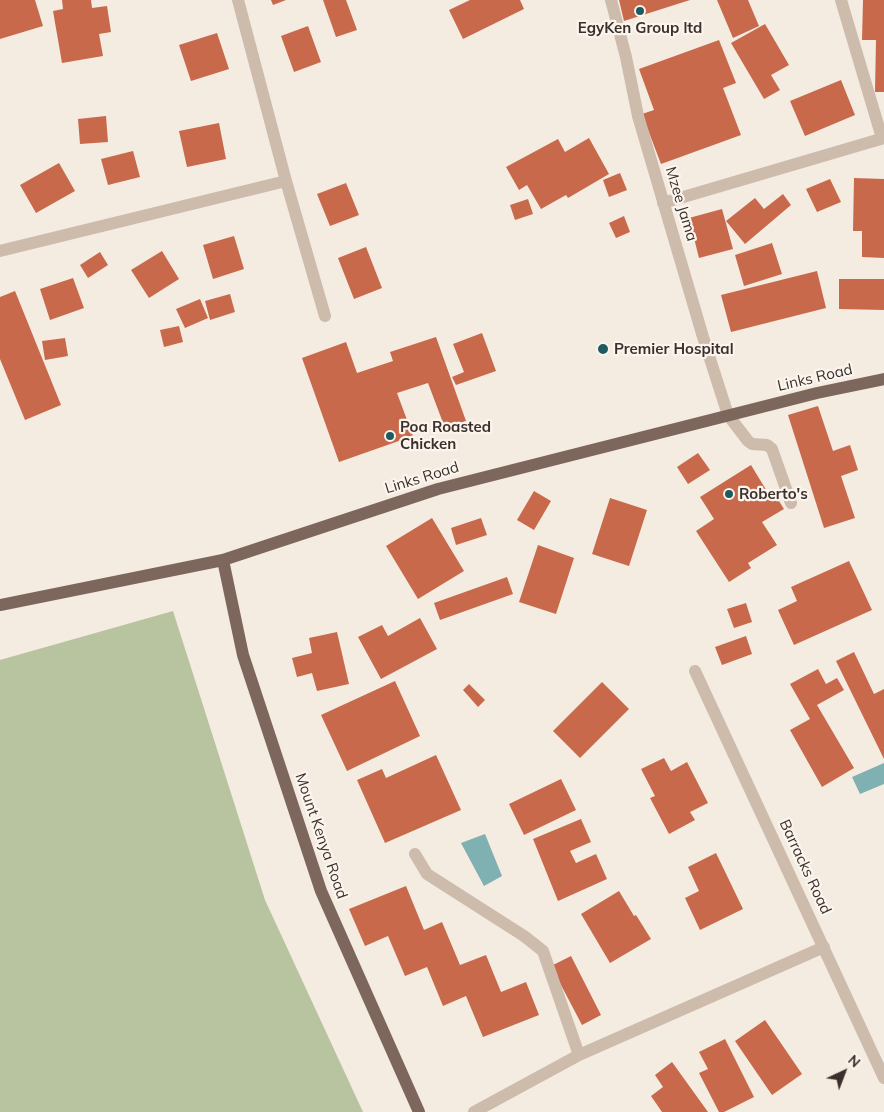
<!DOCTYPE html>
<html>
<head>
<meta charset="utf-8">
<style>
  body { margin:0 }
  #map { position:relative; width:884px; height:1112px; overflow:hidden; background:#f4ebe1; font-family:Mulish,sans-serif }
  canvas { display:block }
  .north { position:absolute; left:819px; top:1047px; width:50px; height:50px; -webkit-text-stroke:4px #fbf5ee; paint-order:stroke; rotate:43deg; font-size:14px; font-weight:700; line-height:20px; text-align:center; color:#3b302b }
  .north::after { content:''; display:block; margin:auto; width:18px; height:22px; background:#3b302b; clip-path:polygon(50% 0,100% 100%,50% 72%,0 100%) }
</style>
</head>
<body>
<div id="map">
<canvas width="884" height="1112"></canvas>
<div class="north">N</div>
</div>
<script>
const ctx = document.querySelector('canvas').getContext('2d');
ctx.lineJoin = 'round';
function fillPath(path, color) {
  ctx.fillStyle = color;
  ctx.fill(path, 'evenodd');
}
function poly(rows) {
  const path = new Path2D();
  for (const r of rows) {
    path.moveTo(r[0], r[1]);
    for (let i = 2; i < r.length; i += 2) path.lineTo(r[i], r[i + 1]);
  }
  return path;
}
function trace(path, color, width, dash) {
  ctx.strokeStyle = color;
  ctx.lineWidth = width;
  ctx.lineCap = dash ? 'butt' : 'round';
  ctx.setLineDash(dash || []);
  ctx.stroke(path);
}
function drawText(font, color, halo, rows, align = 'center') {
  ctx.font = font + ' Mulish,sans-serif';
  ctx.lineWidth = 4.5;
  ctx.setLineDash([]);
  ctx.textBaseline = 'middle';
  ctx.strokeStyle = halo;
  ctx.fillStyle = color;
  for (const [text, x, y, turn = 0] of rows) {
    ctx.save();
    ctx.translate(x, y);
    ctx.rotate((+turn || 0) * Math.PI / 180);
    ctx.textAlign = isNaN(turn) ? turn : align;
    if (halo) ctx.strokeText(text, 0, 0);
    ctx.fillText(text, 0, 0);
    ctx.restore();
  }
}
fillPath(poly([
  [173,611,265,900,363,1112,0,1112,0,660]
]), '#b8c4a0');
fillPath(poly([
  [884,763,884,784,860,794,852,777],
  [485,834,502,876,484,886,461,843]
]), '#7fb0b2');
fillPath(poly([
  [0,0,35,0,43,26,0,39],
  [62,0,91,0,92,8,107,6,111,32,99,34,103,56,62,63,53,11,63,9],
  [271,0,286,0,273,5],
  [323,0,346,0,357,30,336,37],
  [470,0,520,0,524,9,463,39,449,10],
  [619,0,690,0,624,21],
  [717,0,748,0,759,26,733,38],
  [863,0,884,0,884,92,875,92,876,40,862,40],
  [765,24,789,65,771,75,780,90,764,99,731,43],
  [308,26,321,62,294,72,281,36],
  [217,33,229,69,191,81,179,45],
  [719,40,736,83,723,88,741,135,661,164,642,114,654,110,639,69],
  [841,80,855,115,805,136,790,101],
  [106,116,108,142,80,144,78,119],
  [219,123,226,159,187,167,179,131],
  [589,138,609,174,568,198,566,195,541,209,527,185,519,190,506,167,558,139,565,152],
  [133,151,140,177,108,185,101,159],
  [59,163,75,191,36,213,20,185],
  [620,173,627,190,609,197,603,180],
  [854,178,884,179,884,258,862,257,862,231,853,231],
  [830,179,841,202,817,212,806,189],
  [346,183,359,215,330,226,317,194],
  [783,194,791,205,745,244,726,221,755,198,764,209],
  [528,199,533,214,515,220,510,205],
  [722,209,733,249,699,258,689,218],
  [624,216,630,232,616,238,609,223],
  [234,236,244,269,213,279,203,245],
  [772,243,782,274,744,286,735,255],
  [366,247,382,288,354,299,338,258],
  [162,251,179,279,149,298,131,270],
  [100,252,108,265,88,278,80,265],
  [817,271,826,308,731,332,721,295],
  [73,278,84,308,50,320,40,289],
  [839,279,884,279,884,310,839,309],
  [15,291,61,405,25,420,0,359,0,297],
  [230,294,235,312,210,320,205,301],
  [200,299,208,318,185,328,176,309],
  [179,326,183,342,164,347,160,330],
  [482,333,496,371,456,385,452,377,464,372,453,344],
  [436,337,466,421,445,428,428,383,397,393,413,436,339,462,302,358,346,342,357,373,393,361,390,352],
  [65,338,68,356,45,360,42,341],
  [818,406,833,451,850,445,858,470,841,476,855,518,824,528,788,415],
  [698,453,710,470,688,484,677,467],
  [751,465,768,493,772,490,784,509,762,522,777,545,748,563,751,568,729,582,696,531,714,519,700,497],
  [534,491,551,501,534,530,517,520],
  [610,498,647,510,629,566,592,554],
  [432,518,464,571,418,599,386,546],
  [481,518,487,535,456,545,451,528],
  [538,545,574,558,556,614,519,602],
  [849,561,872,610,794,645,778,610,797,601,791,587],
  [507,577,513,594,440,620,434,603],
  [746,603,752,622,734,628,727,609],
  [420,618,437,649,381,679,358,637,382,625,388,636],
  [337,632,349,684,317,691,312,673,297,677,292,658,312,653,309,638],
  [746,636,752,654,722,665,715,647],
  [854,652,874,694,884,689,884,759,836,661],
  [818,669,826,684,837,678,844,690,817,705,854,768,822,787,790,730,810,719,790,684],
  [395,681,420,736,347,771,321,715],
  [602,682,629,709,580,758,553,731],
  [469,684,485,700,478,707,463,690],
  [436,755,461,810,385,843,357,780,382,769,386,778],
  [664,758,671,771,687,762,708,803,690,812,695,820,669,834,650,798,655,796,641,769],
  [561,779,576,810,524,835,509,804],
  [581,819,591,842,570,851,576,863,596,854,607,879,558,901,533,839],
  [716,853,743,909,700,930,685,898,699,891,688,867],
  [406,886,424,930,442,922,460,965,486,955,501,992,526,982,539,1015,483,1037,466,996,443,1006,427,967,405,976,388,936,365,946,349,909],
  [619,891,634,916,636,915,651,939,610,963,581,914],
  [571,956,601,1015,582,1025,551,966],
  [765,1020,802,1074,772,1095,735,1041],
  [725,1039,754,1097,724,1112,719,1112,699,1073,708,1069,699,1052],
  [672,1062,708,1112,662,1112,651,1096,663,1087,655,1075]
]), '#c8694b');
trace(poly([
  [238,0,286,181,325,316],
  [611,0,626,57,638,116,703,337,728,415,748,441,752,444,767,445,772,449,791,503],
  [841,0,882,138],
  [663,203,884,138],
  [0,251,286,181],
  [695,671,884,1078],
  [415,854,427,874,524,936,543,951,579,1055],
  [474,1112,579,1055,824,947]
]), '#cdbbac', 12);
trace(poly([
  [223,560,243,655,321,891,419,1112],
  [0,605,223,560,438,489,817,393,884,379]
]), '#7d675c', 12);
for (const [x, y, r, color] of [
  [640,11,5,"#1f5a5e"],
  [603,349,6,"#1f5a5e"],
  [390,436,5,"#1f5a5e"],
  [729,494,5,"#1f5a5e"]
]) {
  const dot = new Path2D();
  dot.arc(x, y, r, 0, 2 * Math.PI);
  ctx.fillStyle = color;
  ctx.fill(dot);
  trace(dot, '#fbf5ee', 2);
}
drawText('bold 15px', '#3b302b', '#fbf5ee', [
  ["EgyKen Group ltd",640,28,"center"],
  ["Premier Hospital",614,349],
  ["Poa Roasted",400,427],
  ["Chicken",400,444],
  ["Roberto's",739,494]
], 'left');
drawText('15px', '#3b302b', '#fbf5ee', [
  ["Mzee Jama",681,204,73],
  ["Links Road",815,378,-13],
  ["Links Road",422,478,-17],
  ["Mount Kenya Road",321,836,71],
  ["Barracks Road",805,867,65]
]);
</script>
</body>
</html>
